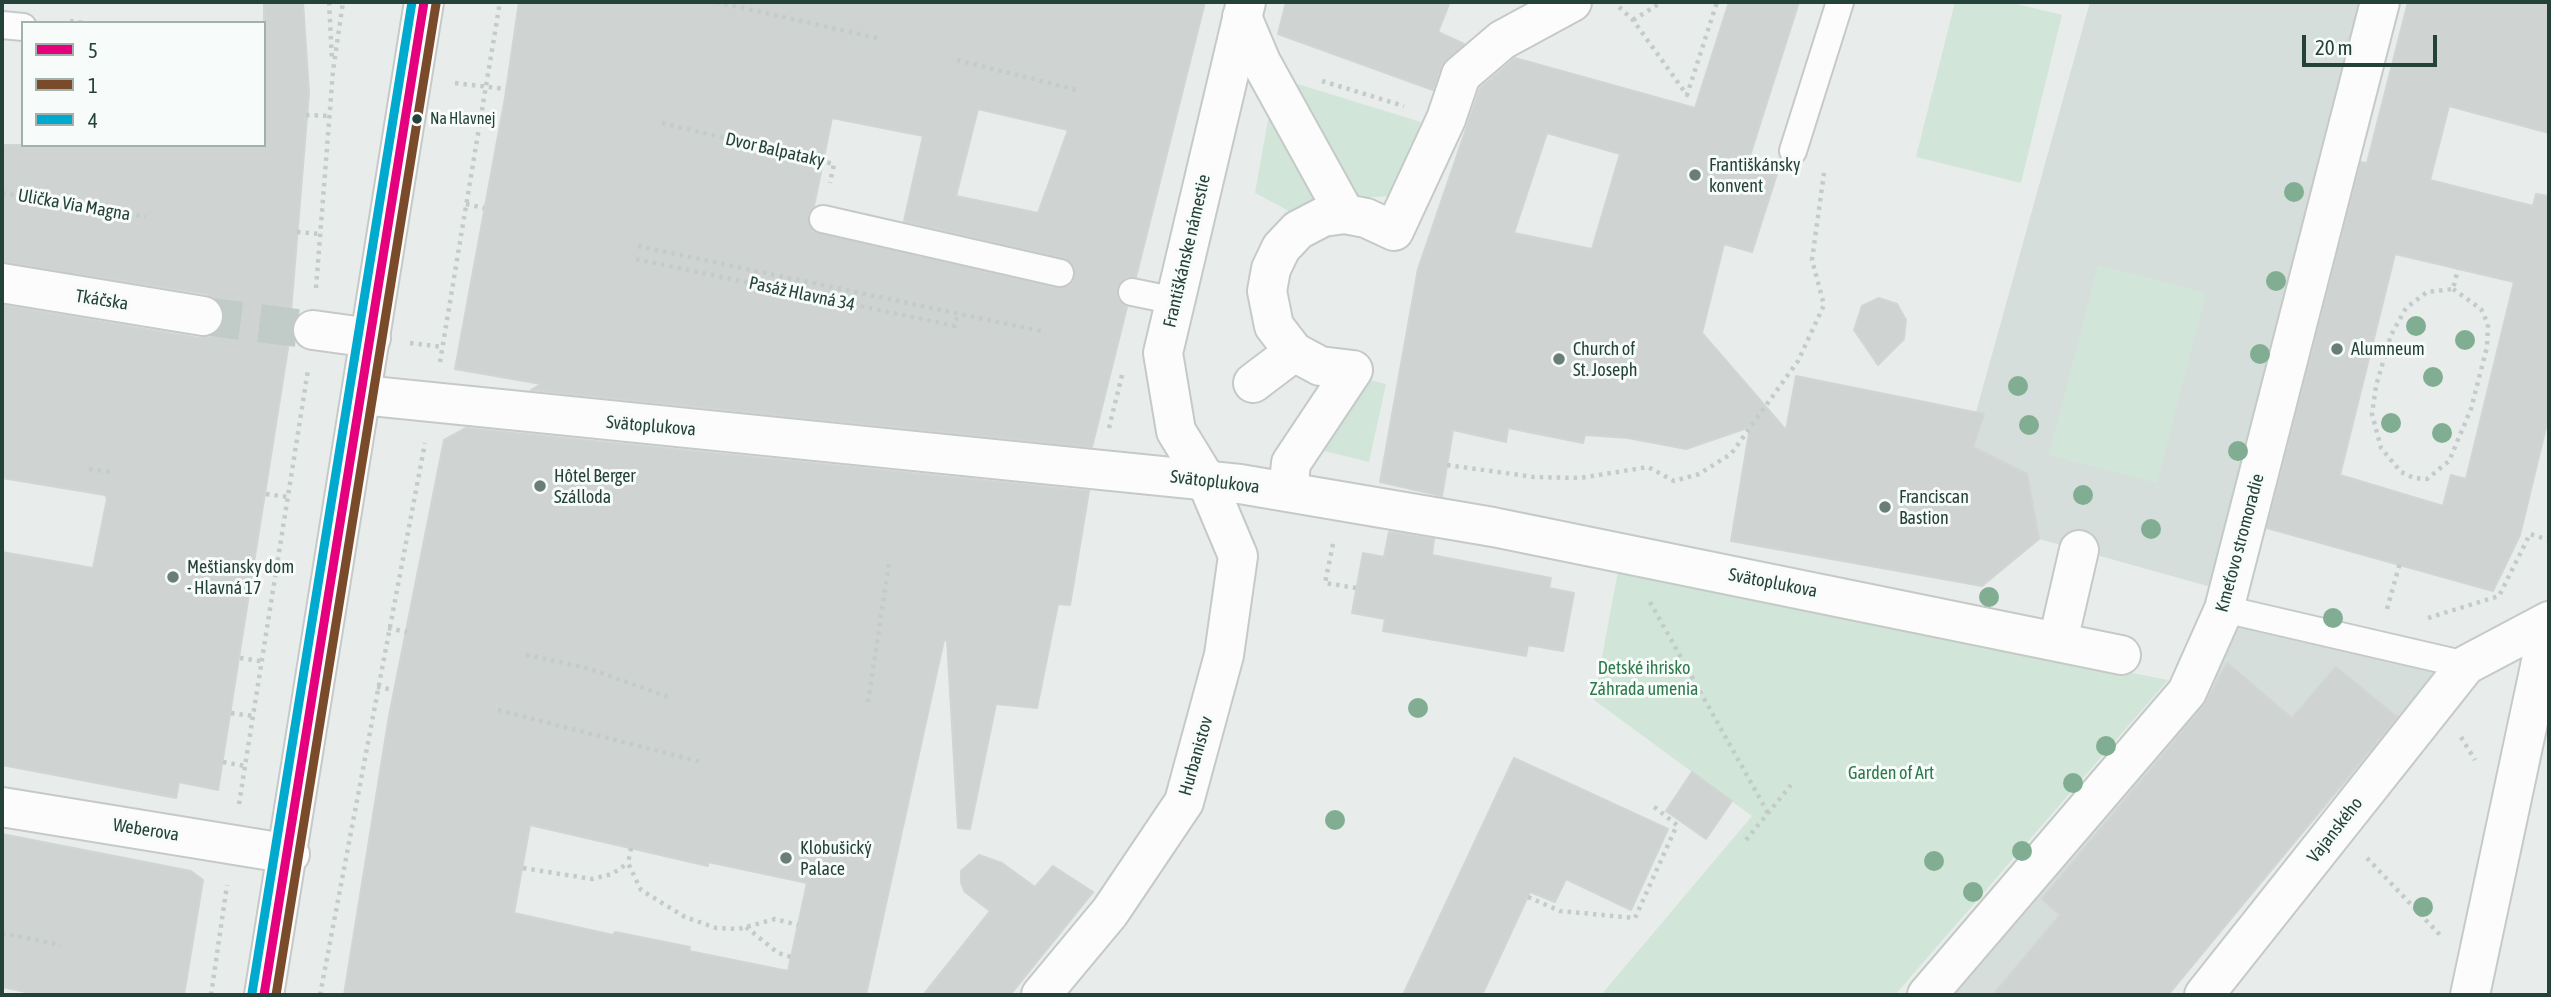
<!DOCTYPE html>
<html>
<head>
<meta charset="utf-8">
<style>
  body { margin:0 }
  #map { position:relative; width:2551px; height:997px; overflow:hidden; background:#e8edeb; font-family:"Asap Condensed",sans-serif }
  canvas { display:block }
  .frame { position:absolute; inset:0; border:4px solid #24423a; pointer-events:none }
  .legend { position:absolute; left:21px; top:21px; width:245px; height:126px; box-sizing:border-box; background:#f7fbf9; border:2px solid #a3b1ad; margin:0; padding:9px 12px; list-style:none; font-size:21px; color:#24423a }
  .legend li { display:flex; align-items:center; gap:14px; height:35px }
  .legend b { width:35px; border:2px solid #a3b1ad }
  .scale { position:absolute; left:2302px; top:35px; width:135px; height:32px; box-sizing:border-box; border:4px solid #24423a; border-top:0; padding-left:9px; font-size:21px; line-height:24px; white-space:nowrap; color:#24423a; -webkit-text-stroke:5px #f7fbf9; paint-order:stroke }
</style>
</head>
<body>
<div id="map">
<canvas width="2551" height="997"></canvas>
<div class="frame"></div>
<ul class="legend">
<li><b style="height:9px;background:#e5007d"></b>5</li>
<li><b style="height:9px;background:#7a4b2a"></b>1</li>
<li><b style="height:9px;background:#00a9ce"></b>4</li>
</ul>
<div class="scale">20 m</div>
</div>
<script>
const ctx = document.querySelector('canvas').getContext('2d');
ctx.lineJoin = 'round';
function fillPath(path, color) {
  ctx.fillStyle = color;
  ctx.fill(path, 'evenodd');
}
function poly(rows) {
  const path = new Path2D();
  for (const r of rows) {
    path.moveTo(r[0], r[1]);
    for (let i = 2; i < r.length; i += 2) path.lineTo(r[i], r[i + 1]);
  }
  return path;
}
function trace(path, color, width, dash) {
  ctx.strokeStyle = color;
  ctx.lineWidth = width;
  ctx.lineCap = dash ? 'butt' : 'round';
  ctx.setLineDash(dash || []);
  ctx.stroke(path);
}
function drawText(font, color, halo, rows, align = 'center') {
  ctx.font = font + ' "Asap Condensed",sans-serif';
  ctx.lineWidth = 6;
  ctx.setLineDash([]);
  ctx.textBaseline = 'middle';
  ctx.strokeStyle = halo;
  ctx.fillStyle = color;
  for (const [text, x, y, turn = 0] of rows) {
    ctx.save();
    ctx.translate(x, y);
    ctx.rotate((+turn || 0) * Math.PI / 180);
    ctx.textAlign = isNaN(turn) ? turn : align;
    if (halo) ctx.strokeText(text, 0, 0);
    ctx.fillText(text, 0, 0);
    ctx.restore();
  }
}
fillPath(poly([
  [2090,2,2380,2,2229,592,2039,539,2027,474,1973,447,1980,426,1976,412],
  [2224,609,2444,660,2399,719,2168,995,1928,995,2187,692]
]), '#d6dedb');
fillPath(poly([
  [1955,2,2009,2,2062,15,2021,183,1916,157],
  [1291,82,1421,122,1393,196,1354,198],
  [1270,108,1325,202,1302,218,1255,193],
  [2098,265,2206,293,2157,483,2049,455],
  [1367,379,1386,384,1369,462,1324,451],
  [1618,571,2168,680,1895,995,1601,995,1752,816,1594,700]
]), '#d1e6d8');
const building = poly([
  [264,2,303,2,309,93,288,348,218,790,179,782,176,798,2,765,2,552,93,568,107,499,105,495,2,478,2,305,199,338,210,337,219,330,225,319,223,308,217,300,207,294,2,262,2,145,264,145,264,2],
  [519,2,1205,2,1136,277,1126,277,1117,288,1117,298,1127,307,1092,447,531,390,541,384,455,369,505,98,519,2],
  [978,109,1068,130,1038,213,956,196,978,109],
  [832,118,923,136,904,221,1063,258,1075,268,1072,283,1056,288,813,231,808,216,814,206,832,118],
  [1286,2,1450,2,1438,32,1464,44,1441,67,1433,90,1278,34,1286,2],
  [1729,2,1799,2,1748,162,1778,171,1752,252,1724,244,1702,333,1786,430,1796,376,1984,414,1973,447,2027,474,2039,539,1982,586,1731,541,1750,427,1686,449,1628,438,1585,435,1583,443,1508,428,1506,442,1453,430,1442,496,1380,482,1418,269,1480,88,1515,58,1695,108,1729,2],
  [1547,133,1620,154,1592,249,1514,233,1547,133],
  [2408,2,2549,2,2549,133,2449,106,2430,180,2533,206,2536,194,2549,196,2549,415,2520,535,2493,591,2267,528,2361,162,2367,163,2408,2],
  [2395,254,2514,282,2466,479,2451,475,2443,506,2340,475,2395,254],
  [1879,298,1897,304,1906,320,1904,339,1878,365,1854,330,1862,306,1879,298],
  [466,428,1089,491,1070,605,1058,604,1037,708,996,704,970,829,958,828,947,640,944,640,866,995,344,995,389,716,444,440,466,428],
  [530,825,708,866,708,862,807,883,788,971,689,951,690,947,615,932,613,935,514,913,530,825],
  [1389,532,1434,539,1432,555,1551,578,1549,588,1574,593,1563,651,1528,645,1526,656,1383,631,1385,619,1352,613,1363,553,1384,557,1389,532],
  [2227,663,2292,718,2336,667,2397,717,2168,995,1993,995,2060,915,2042,899,2204,706,2227,663],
  [1514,758,1668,829,1631,910,1566,879,1555,902,1530,892,1482,995,1403,995,1514,758],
  [1692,772,1732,801,1706,839,1666,811,1692,772],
  [2,834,191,871,203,880,184,995,40,995,2,987,2,834],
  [979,855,1002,863,1035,887,1053,866,1093,892,1010,995,923,995,990,911,965,892,961,883,961,871,979,855]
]);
fillPath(building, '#cfd4d2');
trace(building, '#d1d6d4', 2);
trace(poly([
  [203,316,313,330]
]), '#c1cbc8', 38, [38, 19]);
const service = poly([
  [2,25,23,27],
  [1793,151,1840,2],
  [823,219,1060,273],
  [1132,292,1176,301],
  [2224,609,2466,665]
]);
const pedestrian = poly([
  [1242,17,1261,62,1345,214,1366,218,1394,231,1446,119,1461,75],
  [1345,214,1323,217,1298,230,1281,248,1271,269,1267,291,1274,326,1294,352,1320,366,1353,370],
  [2,283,203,316],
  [313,330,371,338],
  [1253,383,1294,352],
  [362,395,1240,484,1493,527,2121,655],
  [1288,492,1291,463,1353,370],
  [2058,641,2079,550],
  [1927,995,2187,692,2224,609,2380,2]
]);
const minor = poly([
  [1461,75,1502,40,1572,2],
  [2,807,290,854],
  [264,995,424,2],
  [1041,995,1110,912,1184,802,1224,655,1238,556,1206,480,1176,431,1163,353,1246,2],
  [2204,995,2466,665,2549,621],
  [2470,995,2549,624]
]);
trace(service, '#c5cac8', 30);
trace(pedestrian, '#c5cac8', 42);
trace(minor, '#c5cac8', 42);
trace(poly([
  [329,2,332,60],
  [716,2,877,38],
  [1619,7,1633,20,1687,95,1717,2],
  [1633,20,1662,2],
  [70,21,83,23],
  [957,60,1077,90],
  [1322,81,1404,106],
  [455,83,506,89],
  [306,115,330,116],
  [662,123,834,164,830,183],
  [2,193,146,217],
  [466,204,484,208],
  [297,232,321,234],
  [638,246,1045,332],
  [636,259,955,326,958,313],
  [316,288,333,71,343,2],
  [2453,289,2481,309,2488,324,2487,347,2471,409,2449,461,2427,479,2414,478,2401,472,2381,448,2372,414,2376,386,2391,335,2406,308,2427,292,2453,289,2458,269],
  [410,343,443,347],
  [440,362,500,2],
  [1109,428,1122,375],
  [1447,465,1534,477,1580,478,1648,467,1674,481,1699,474,1731,454,1798,361,1824,305,1812,260,1824,173],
  [89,469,111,472],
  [266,494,288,497],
  [1333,544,1325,583,1356,588],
  [1650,602,1768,813],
  [2387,609,2400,563],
  [2428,618,2499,596,2530,534,2549,540],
  [388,628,407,632],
  [526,655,587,668,669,697],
  [240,658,261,661],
  [377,687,394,690],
  [868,702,889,563],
  [498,710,701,762],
  [231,713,253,716],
  [2461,737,2475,760],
  [223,762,245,766],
  [239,804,308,370],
  [1746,840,1791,785],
  [631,848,628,863,641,890,685,917,716,928,739,929,775,919,798,925],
  [2367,858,2440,935],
  [523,868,592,879,612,874,628,863],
  [1528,897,1560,911,1635,918,1677,825,1653,806],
  [746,927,778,953,791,957],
  [2,933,61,945],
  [211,995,227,885],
  [320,995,425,443]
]), '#c3ccca', 4.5, [3.5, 5]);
trace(service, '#fcfcfc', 26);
trace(pedestrian, '#fcfcfc', 38);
trace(minor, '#fcfcfc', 38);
trace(poly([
  [264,995,424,2]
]), '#e5007d', 9);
trace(poly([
  [276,995,436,4]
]), '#7a4b2a', 9);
trace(poly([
  [252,993,412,2]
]), '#00a9ce', 9);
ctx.fillStyle = '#81ae93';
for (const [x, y] of [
  [2294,192],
  [2276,281],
  [2416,326],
  [2465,340],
  [2260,354],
  [2433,377],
  [2018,386],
  [2391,423],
  [2029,425],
  [2442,433],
  [2238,451],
  [2083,495],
  [2151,529],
  [1989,597],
  [2333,618],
  [1418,708],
  [2106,746],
  [2073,783],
  [1335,820],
  [2022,851],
  [1934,861],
  [1973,892],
  [2423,907]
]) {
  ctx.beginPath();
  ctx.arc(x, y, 10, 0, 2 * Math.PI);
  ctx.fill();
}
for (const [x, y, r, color] of [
  [417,119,6,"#24423a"],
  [1695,175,7,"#697e78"],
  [2337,349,7,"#697e78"],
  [1559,359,7,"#697e78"],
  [540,486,7,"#697e78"],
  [1885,507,7,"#697e78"],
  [173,577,7,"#697e78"],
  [786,858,7,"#697e78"]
]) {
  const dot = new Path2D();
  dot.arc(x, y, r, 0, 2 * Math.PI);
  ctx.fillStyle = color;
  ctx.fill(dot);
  trace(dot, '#f7fbf9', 2.5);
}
drawText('16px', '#24423a', '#f7fbf9', [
  ["Na Hlavnej",430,119]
], 'left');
drawText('18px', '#24423a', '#f7fbf9', [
  ["Dvor Balpataky",775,150,13],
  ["Ulička Via Magna",74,205,10],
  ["Františkánske námestie",1187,251,-77],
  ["Pasáž Hlavná 34",802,294,12],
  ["Tkáčska",102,300,9],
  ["Svätoplukova",651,426,5],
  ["Svätoplukova",1215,482,7],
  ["Kmeťovo stromoradie",2240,543,-75],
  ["Svätoplukova",1773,583,11],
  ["Hurbanistov",1196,756,-74],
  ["Weberova",146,830,9],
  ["Vajanského",2335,830,-52]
]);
drawText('18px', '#24423a', '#f7fbf9', [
  ["Františkánsky",1709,165],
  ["konvent",1709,186],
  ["Church of",1573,349],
  ["St. Joseph",1573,370],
  ["Alumneum",2351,349],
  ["Hôtel Berger",554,476],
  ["Szálloda",554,497],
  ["Franciscan",1899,497],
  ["Bastion",1899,518],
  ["Meštiansky dom",187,567],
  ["- Hlavná 17",187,588],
  ["Klobušický",800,848],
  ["Palace",800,869]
], 'left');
drawText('18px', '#2d7a4b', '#f7fbf9', [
  ["Detské ihrisko",1644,668],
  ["Záhrada umenia",1644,689],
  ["Garden of Art",1891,773]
]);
</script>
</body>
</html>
